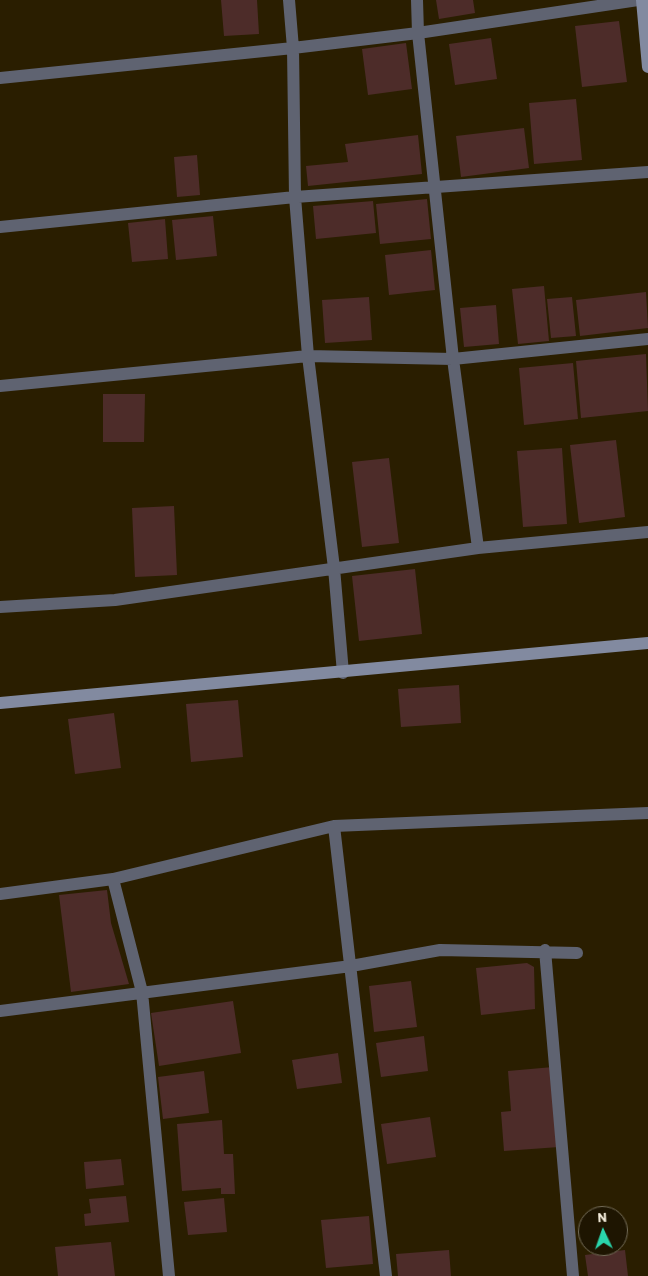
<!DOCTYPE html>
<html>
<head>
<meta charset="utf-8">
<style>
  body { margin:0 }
  #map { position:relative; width:648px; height:1276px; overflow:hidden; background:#2a1e00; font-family:Barlow,sans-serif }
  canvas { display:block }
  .north { position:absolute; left:578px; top:1206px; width:50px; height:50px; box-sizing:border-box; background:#1e1501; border:1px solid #746c59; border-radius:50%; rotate:357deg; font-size:14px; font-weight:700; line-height:20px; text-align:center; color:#f6eedd }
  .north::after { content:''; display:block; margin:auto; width:18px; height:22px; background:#2ad5ac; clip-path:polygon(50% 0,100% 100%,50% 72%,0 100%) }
</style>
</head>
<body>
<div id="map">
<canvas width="648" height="1276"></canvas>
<div class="north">N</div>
</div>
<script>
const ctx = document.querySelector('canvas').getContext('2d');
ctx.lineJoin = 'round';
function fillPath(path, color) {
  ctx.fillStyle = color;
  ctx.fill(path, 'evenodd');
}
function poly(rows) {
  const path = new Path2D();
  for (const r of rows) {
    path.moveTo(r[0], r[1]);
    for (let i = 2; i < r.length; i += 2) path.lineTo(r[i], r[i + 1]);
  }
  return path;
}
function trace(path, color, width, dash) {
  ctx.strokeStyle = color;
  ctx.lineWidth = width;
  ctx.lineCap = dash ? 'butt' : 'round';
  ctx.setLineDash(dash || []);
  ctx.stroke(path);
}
fillPath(poly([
  [221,0,257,0,259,34,224,36],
  [436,0,473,0,475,13,439,19],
  [619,21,627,82,582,87,575,26],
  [491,38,497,79,455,85,449,44],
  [406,43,412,89,368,95,362,49],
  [576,99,582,160,534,164,529,103],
  [524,128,529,168,461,177,456,136],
  [418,135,422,174,308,186,306,166,348,162,345,144],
  [197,155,200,195,177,197,174,157],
  [427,199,431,239,380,244,376,204],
  [373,201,376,233,316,239,313,206],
  [213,216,217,256,176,260,172,220],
  [165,219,168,259,132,262,128,223],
  [431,250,435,290,389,295,385,255],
  [544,286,549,341,518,344,512,289],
  [646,292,648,328,580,336,576,300],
  [369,297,372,340,325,343,322,300],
  [572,297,576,336,551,338,547,299],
  [496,305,499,344,464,347,460,308],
  [646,354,648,411,581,418,576,361],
  [573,363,578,419,524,425,519,368],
  [103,394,145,394,144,442,103,442],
  [616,440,625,517,579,523,570,445],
  [562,448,567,524,523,527,517,451],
  [389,458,399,543,362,547,352,462],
  [174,506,177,575,135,577,132,508],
  [415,569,422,634,359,641,352,576],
  [459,685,461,723,401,727,398,689],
  [238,700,243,757,191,762,186,704],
  [114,713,121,768,75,774,68,719],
  [107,890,111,923,129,984,71,992,59,895],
  [527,963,534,967,535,1009,481,1015,476,968],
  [411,981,417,1027,374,1032,369,986],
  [233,1001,241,1053,159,1066,151,1013],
  [424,1036,428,1071,381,1077,376,1043],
  [338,1053,342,1083,297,1089,292,1060],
  [553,1067,559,1147,504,1151,501,1112,511,1111,508,1071],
  [204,1071,209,1113,163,1119,158,1077],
  [430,1117,436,1157,387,1164,381,1124],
  [222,1120,224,1154,233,1154,235,1194,221,1194,221,1188,182,1191,177,1124],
  [121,1159,124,1185,86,1189,84,1162],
  [126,1196,129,1222,85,1226,84,1214,91,1213,89,1199],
  [224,1198,227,1232,188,1235,184,1202],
  [369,1216,373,1264,326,1268,321,1220],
  [111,1242,115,1276,58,1276,55,1247],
  [449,1250,451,1276,398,1276,396,1254],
  [625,1250,628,1276,588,1276,585,1255]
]), '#4d2c29');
trace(poly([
  [289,0,293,48,295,197,308,356,334,568,343,673],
  [417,0,418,33,453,359,478,548],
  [0,78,293,48,418,33,638,0],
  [0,227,295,197,648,172],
  [0,386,308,356,453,359,648,339],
  [0,607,115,600,478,548,648,532],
  [334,826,386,1276],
  [113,879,142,992,169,1276],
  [0,894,113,879,334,826,648,813],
  [545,950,573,1276],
  [0,1011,351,966,440,950,577,953]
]), '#5f6371', 12);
trace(poly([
  [642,0,648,67],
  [0,703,648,643]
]), '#828aa0', 12);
</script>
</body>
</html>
